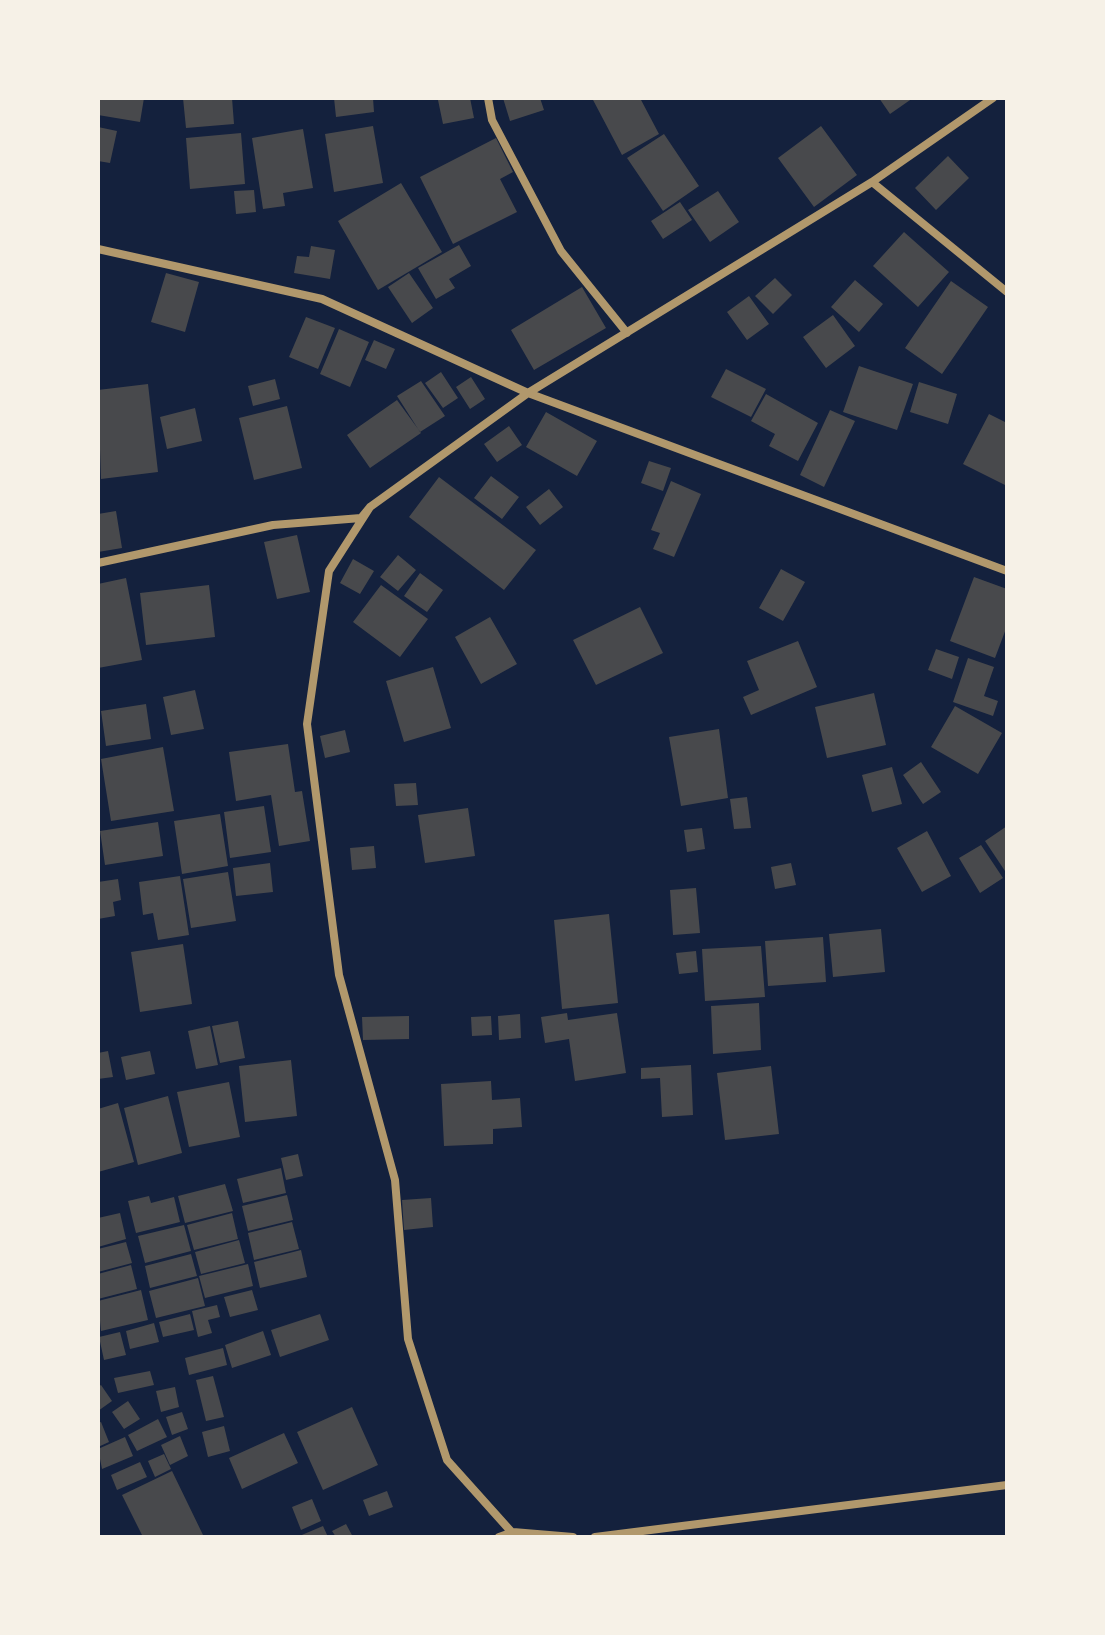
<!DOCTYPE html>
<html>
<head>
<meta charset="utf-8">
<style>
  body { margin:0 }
  #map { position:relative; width:1105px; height:1635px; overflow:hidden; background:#14213d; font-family:"Alegreya Sans",sans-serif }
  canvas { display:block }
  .frame { position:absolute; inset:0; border:100px solid #f6f1e7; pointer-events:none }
</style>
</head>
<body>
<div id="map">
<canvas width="1105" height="1635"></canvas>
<div class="frame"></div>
</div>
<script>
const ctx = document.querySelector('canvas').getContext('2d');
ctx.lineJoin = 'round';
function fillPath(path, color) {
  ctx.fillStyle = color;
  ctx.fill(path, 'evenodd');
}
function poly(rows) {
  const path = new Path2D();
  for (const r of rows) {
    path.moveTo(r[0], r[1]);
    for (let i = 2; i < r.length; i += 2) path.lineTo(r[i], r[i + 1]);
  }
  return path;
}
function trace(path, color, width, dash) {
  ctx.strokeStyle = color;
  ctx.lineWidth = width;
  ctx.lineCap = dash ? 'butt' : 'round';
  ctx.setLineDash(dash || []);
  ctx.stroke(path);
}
fillPath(poly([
  [98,98,144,98,140,122,98,115],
  [183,98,232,98,234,124,186,128],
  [334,98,373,98,374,112,336,117],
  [470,98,474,118,443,124,438,100],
  [503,98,540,98,544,110,510,121],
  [592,98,640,98,659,134,622,155],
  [879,98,913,98,890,114],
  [373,126,383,183,334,192,325,134],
  [821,126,857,175,814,207,778,158],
  [98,127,117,131,110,163,98,161],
  [303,129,313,188,283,193,285,206,263,209,252,138],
  [241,133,245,184,190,189,186,138],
  [664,134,699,186,663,211,627,158],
  [496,138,513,172,500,179,517,212,453,244,420,177],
  [948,156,969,178,936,210,915,188],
  [401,183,442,252,378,290,338,221],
  [254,190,256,212,236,214,234,191],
  [718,191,739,222,710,242,688,210],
  [680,202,692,220,663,239,651,221],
  [904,232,949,272,918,307,873,266],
  [459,245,471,266,449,279,455,288,436,299,418,268],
  [311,246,335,250,330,279,294,273,297,256,309,257],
  [166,273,199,282,185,332,151,322],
  [409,273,433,308,412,323,388,287],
  [775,278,792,295,773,314,755,296],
  [855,280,883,304,859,332,831,307],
  [951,281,988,307,942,374,905,348],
  [582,287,606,328,534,370,511,330],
  [749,296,769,324,747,340,727,312],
  [833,315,855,346,826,368,803,337],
  [306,317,335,328,318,369,289,357],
  [339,329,369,342,350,387,320,374],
  [374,340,395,349,386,369,365,360],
  [859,366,913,384,897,430,843,412],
  [726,369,766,389,751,417,711,397],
  [441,372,458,398,443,408,425,383],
  [471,377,485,399,470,409,456,387],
  [275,379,280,399,253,406,248,386],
  [421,381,445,416,420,432,397,396],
  [919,382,957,394,948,424,910,412],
  [148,384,158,472,101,479,98,390],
  [766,394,818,423,798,461,769,446,775,434,751,421],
  [397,400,421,433,370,468,347,435],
  [287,406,302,468,254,480,239,418],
  [195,408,202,441,167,449,160,417],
  [830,410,855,421,824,487,800,475],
  [546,412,597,441,577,476,526,447],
  [989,414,1007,423,1007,486,963,464],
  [509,426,522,445,497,462,484,444],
  [649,461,671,468,663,491,641,483],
  [491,476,519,497,502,519,474,498],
  [439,477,536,550,504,590,409,517],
  [671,481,701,494,674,557,653,549,660,533,651,530],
  [549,489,563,507,540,525,526,507],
  [116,511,122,548,98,552,98,514],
  [297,535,310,592,277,599,264,542],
  [398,555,416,570,398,591,380,577],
  [353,559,374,571,360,594,340,583],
  [781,569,805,582,783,621,759,608],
  [420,573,443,590,427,612,404,596],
  [974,577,1007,589,1007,626,995,658,950,641],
  [126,578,142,660,98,668,98,584],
  [209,585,215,637,146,645,140,593],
  [381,585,428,619,400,657,353,622],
  [640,607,663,653,596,685,573,640],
  [490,617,517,664,481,684,455,637],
  [798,641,817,687,751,715,743,697,759,690,747,661],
  [936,649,959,657,952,679,928,670],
  [968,658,994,667,984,696,998,701,993,716,953,702],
  [433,667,451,728,404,742,386,681],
  [195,690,204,729,171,735,163,697],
  [874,693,886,745,827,758,815,707],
  [146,704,151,739,106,746,101,711],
  [955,706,1002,733,978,774,931,747],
  [719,729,728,798,681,806,669,737],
  [345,730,350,752,325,758,320,736],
  [288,744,295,792,302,791,310,841,279,846,271,795,236,801,229,752],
  [163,747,174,811,111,821,101,759],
  [921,762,941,792,923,804,903,775],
  [892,767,902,804,872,812,862,775],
  [416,783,418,805,396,806,394,784],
  [747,797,751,828,734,829,730,799],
  [264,806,271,852,230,858,224,812],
  [468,808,475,856,425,863,418,815],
  [220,814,228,866,182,874,174,821],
  [158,822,163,856,105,865,100,831],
  [1007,826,1007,874,985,841],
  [702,828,705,849,687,852,684,830],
  [927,831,951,876,922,892,897,848],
  [981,845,1003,878,980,893,959,858],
  [374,846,376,868,352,870,350,848],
  [270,863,273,892,236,896,233,868],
  [791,863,796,885,775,889,771,867],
  [228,872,236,921,191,928,183,879],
  [180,876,189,935,158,940,153,913,143,915,139,882],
  [118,879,121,900,113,902,115,916,98,919,98,882],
  [696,888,700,933,673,935,670,890],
  [609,914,618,1003,562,1009,554,920],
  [881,929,885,972,833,977,829,934],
  [823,937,826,982,768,986,765,941],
  [183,944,192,1004,140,1012,131,952],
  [761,946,765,997,705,1001,702,949],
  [696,951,698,972,679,974,676,953],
  [759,1003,761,1050,713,1054,711,1006],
  [567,1013,568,1020,617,1013,626,1073,575,1081,569,1039,545,1043,541,1017],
  [520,1014,521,1038,499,1040,498,1016],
  [409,1016,409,1039,363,1040,362,1017],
  [491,1016,492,1035,472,1036,471,1017],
  [238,1021,245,1058,220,1063,212,1026],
  [210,1026,218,1065,196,1069,188,1031],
  [108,1051,113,1077,98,1079,98,1053],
  [150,1051,155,1074,126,1080,121,1057],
  [291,1060,297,1116,245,1122,239,1066],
  [691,1065,693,1115,662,1117,660,1078,641,1079,641,1068],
  [771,1066,779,1134,725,1140,717,1073],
  [491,1081,492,1100,520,1098,522,1127,493,1129,493,1144,444,1146,441,1084],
  [229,1082,240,1137,189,1147,177,1092],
  [168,1096,182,1153,138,1165,124,1108],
  [118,1103,134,1162,98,1172,98,1109],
  [298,1154,303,1176,286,1180,281,1158],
  [281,1168,286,1193,243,1203,237,1179],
  [225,1184,233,1211,185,1223,178,1196],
  [287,1195,293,1220,248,1231,242,1206],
  [149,1196,151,1203,174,1197,180,1222,136,1233,128,1201],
  [431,1198,433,1227,404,1230,402,1200],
  [120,1213,126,1239,98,1247,98,1218],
  [232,1213,238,1239,194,1250,187,1225],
  [292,1222,299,1249,254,1260,248,1233],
  [184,1225,191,1251,145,1263,138,1236],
  [239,1240,245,1263,201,1274,195,1252],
  [126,1242,132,1263,98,1272,98,1249],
  [301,1250,307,1277,260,1288,254,1262],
  [191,1254,197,1276,150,1288,145,1266],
  [248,1264,253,1286,205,1298,199,1276],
  [131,1265,137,1289,98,1299,98,1274],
  [198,1278,205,1306,156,1318,149,1291],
  [141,1290,148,1320,101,1331,98,1301],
  [252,1290,258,1310,230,1317,224,1297],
  [217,1305,220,1317,208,1320,212,1333,198,1337,192,1311],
  [190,1314,194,1330,163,1337,159,1322],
  [320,1314,329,1340,280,1357,271,1330],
  [154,1323,159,1342,130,1349,126,1331],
  [263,1331,271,1355,232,1368,225,1345],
  [120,1332,126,1355,104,1360,99,1337],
  [223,1348,227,1365,189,1375,185,1358],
  [150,1371,154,1385,118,1393,114,1378],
  [213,1376,224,1417,206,1421,196,1380],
  [101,1385,112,1401,98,1411,98,1387],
  [175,1387,179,1407,161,1412,156,1391],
  [128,1401,140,1419,124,1429,112,1412],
  [352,1407,378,1465,323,1490,297,1432],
  [182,1412,188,1429,172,1435,166,1417],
  [158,1419,167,1437,137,1451,128,1435],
  [101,1422,109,1442,98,1447,98,1423],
  [224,1426,230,1451,208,1457,202,1432],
  [284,1433,298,1463,242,1489,229,1458],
  [180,1436,188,1456,170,1465,161,1445],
  [125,1437,133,1456,102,1469,98,1449],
  [164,1454,171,1469,155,1477,148,1461],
  [140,1462,147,1477,117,1490,111,1475],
  [172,1471,204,1537,143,1537,122,1495],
  [387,1491,393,1507,369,1516,363,1500],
  [312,1499,321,1521,301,1530,292,1507],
  [346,1524,353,1537,336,1537,332,1531],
  [323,1526,328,1537,297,1537]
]), '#48494c');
trace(poly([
  [488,98,492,120,561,251,627,333],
  [872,182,1007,292],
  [98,249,322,299,528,393,1007,571],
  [370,507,329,571,307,724,339,975,395,1180,408,1339,447,1460,516,1537],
  [98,563,273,525,361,518,370,507,528,393,872,182,993,98],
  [499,1537,513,1532,573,1537],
  [595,1537,1007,1485]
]), '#b1986c', 8);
</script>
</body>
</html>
